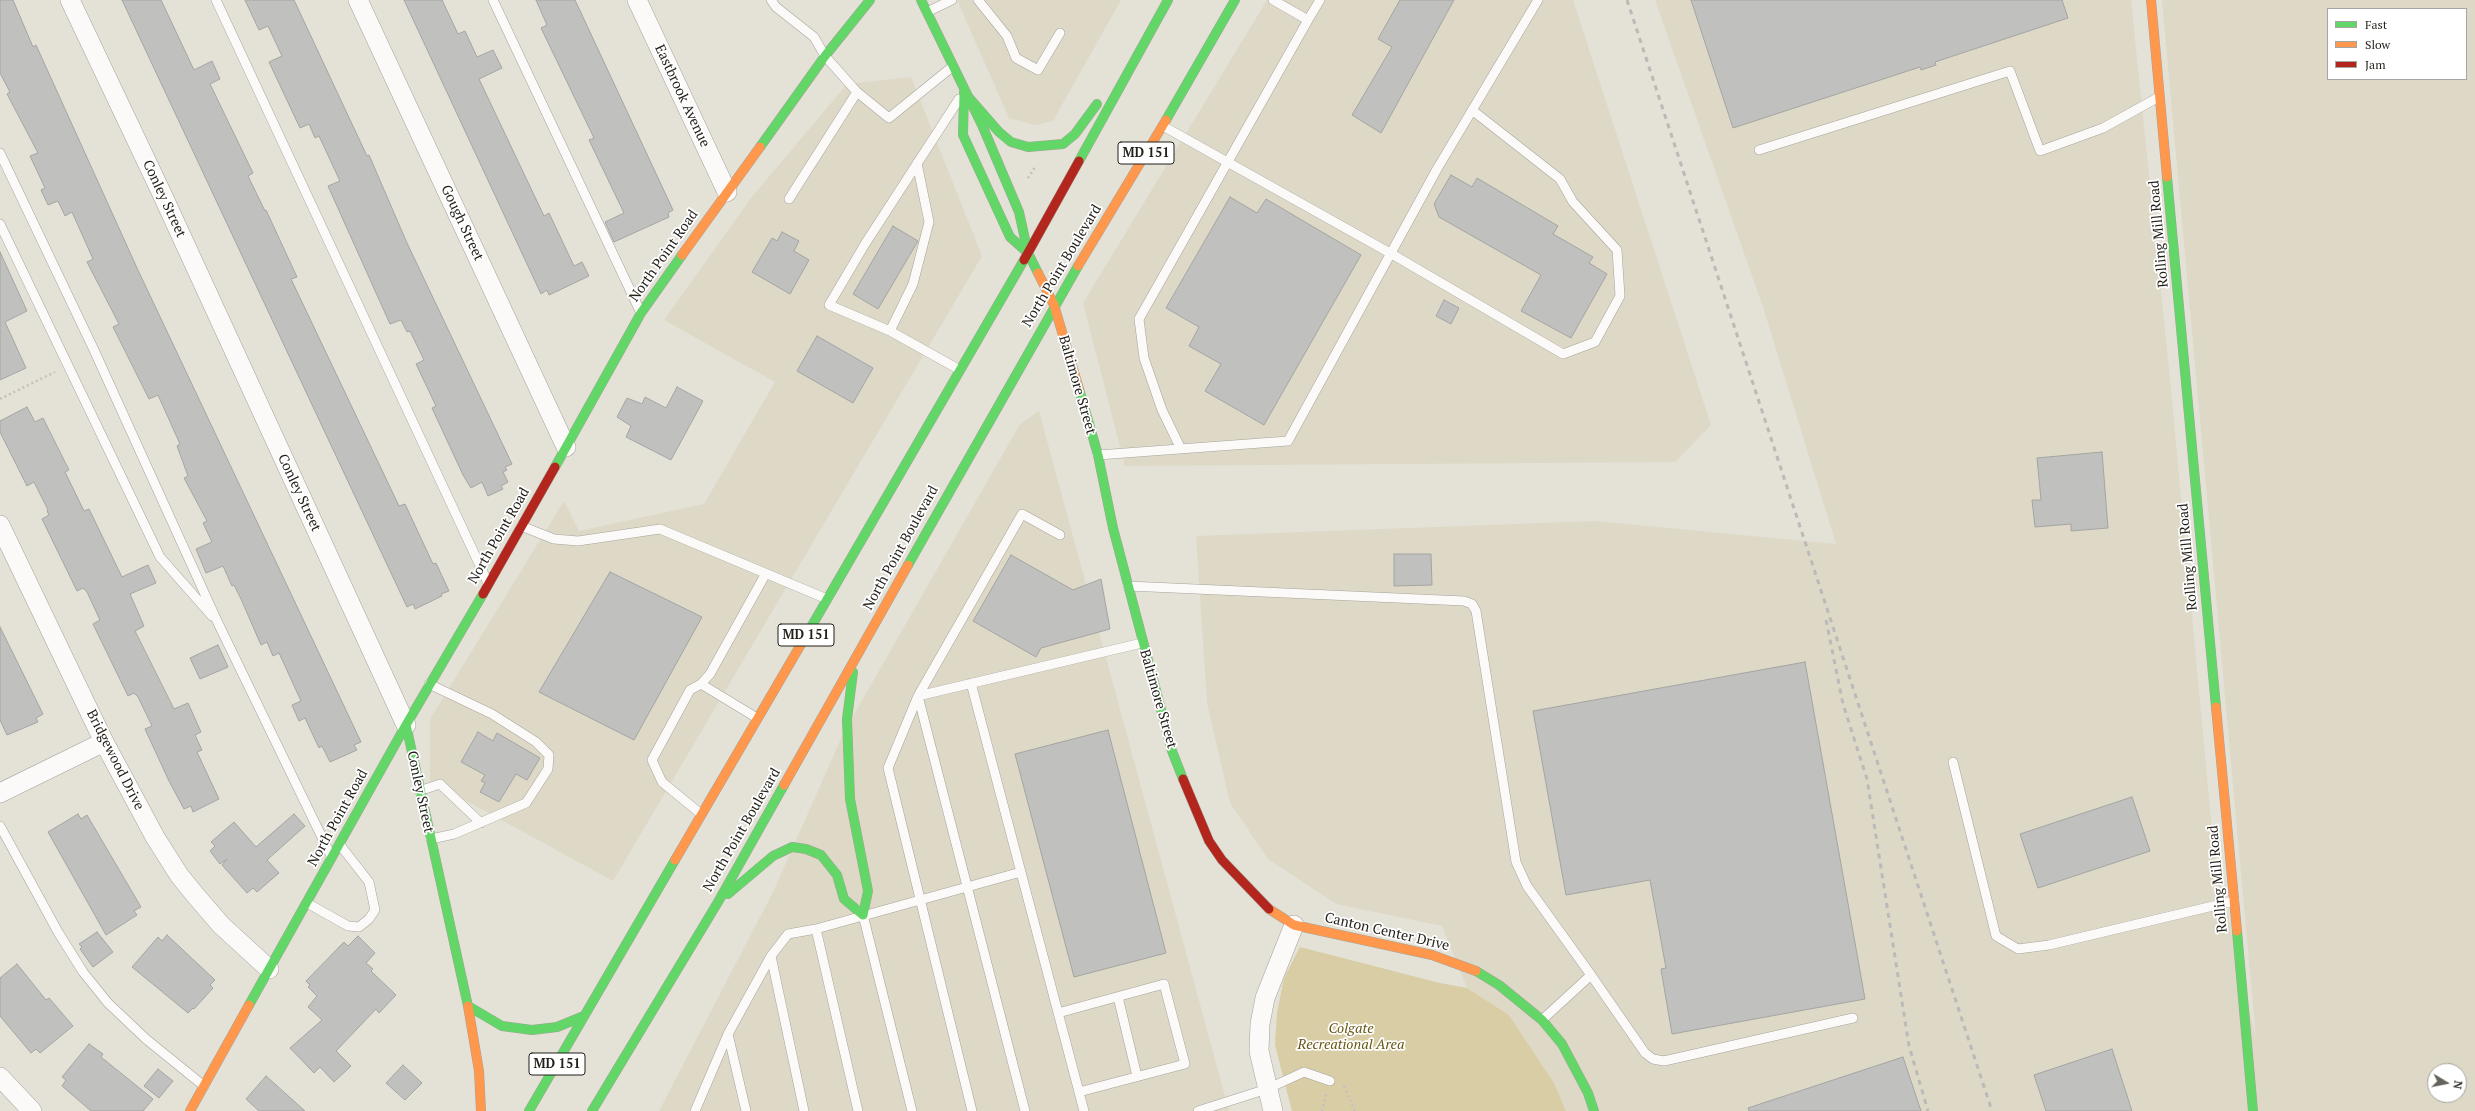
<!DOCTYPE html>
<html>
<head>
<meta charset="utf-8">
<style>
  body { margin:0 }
  #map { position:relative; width:2475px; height:1111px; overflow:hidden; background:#e4e1d7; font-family:"PT Serif",serif }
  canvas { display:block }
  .legend { position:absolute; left:2327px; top:8px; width:140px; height:72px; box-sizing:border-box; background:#fff; border:1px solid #a6a5a3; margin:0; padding:5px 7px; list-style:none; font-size:12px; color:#211f18 }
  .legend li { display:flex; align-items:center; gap:8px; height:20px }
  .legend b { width:20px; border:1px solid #a6a5a3 }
  .north { position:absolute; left:2427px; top:1063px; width:40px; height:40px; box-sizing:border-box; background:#fff; border:1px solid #a6a5a3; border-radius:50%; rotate:100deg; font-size:11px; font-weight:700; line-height:16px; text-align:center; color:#211f18 }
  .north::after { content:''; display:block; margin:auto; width:14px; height:18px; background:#65635b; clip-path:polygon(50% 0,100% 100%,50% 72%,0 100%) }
</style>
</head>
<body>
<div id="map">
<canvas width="2475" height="1111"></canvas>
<ul class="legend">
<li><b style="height:5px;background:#63d668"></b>Fast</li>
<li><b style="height:5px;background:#ff974d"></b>Slow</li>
<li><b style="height:5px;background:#b3261e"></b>Jam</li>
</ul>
<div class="north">N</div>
</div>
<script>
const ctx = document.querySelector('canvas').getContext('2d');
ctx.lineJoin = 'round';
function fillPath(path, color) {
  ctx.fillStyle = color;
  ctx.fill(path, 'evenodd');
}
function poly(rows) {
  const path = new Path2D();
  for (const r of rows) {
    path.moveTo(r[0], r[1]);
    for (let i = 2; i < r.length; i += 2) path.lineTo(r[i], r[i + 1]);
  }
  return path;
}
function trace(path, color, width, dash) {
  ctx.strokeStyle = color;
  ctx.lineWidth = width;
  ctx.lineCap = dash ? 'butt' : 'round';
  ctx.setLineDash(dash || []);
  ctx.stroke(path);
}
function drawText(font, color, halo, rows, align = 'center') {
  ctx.font = font + ' "PT Serif",serif';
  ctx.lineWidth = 3.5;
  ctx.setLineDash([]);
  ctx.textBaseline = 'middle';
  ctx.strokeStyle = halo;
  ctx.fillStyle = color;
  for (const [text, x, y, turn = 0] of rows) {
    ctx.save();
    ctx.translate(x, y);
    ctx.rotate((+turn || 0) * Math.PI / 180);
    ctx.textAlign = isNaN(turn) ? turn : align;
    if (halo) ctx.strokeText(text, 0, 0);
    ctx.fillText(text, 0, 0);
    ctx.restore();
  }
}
fillPath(poly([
  [957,0,1121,0,1053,121,1035,125,1009,118],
  [1267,0,1573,0,1711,425,1675,462,1125,466,1083,303],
  [1655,0,2131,0,2170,379,2214,852,2256,1039,2162,0,2475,0,2475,1111,1566,1111,1554,1083,1509,1015,1467,988,1442,926,1336,904,1268,859,1230,803,1207,703,1196,536,1595,521,1836,544,1763,307],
  [2328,9,2466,9,2466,79,2328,79],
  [2435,1071,2459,1071,2459,1095,2435,1095],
  [911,77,982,256,613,881,430,781,430,719,564,501,579,531,704,504,775,382,664,320,751,198,847,84],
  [1039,411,1229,1111,659,1111,773,892,844,732,1020,424]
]), '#ded9c6');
fillPath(poly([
  [1300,947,1440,983,1467,988,1509,1015,1554,1083,1566,1111,1292,1111,1275,1045,1277,1013,1284,978]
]), '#d9cda6');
const building = poly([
  [0,0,13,0,33,47,36,45,137,268,361,742,354,745,357,750,330,762,322,746,319,748,305,718,299,721,292,705,301,701,279,653,273,656,267,642,261,645,241,599,234,585,232,586,223,566,206,573,196,549,212,542,203,523,207,521,184,478,188,476,177,446,180,444,158,395,149,399,113,327,119,324,87,262,93,259,72,212,65,216,58,201,48,205,41,190,45,188,30,156,38,153,7,94,10,92,0,73,0,0],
  [122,0,161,0,194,70,212,61,220,79,210,84,253,173,248,176,265,211,266,210,297,277,291,279,399,506,405,504,433,564,436,563,449,591,441,594,442,596,415,609,413,604,407,607,122,0],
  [245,0,294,0,367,156,369,155,407,243,512,464,505,467,507,470,503,472,508,482,501,486,503,489,488,496,482,482,471,488,463,475,432,408,436,406,416,364,424,360,410,331,407,332,401,320,390,324,328,186,340,181,319,136,315,138,309,124,300,128,269,62,282,56,268,26,259,30,245,0],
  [404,0,442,0,458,34,465,31,477,57,493,50,502,68,479,79,544,216,549,213,574,266,582,262,589,276,549,295,547,290,541,294,404,0],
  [536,0,575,0,673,210,668,213,669,217,614,242,605,222,624,213,589,140,594,138,541,28,547,25,536,0],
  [1400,0,1454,0,1381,133,1352,115,1392,47,1378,39,1400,0],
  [1691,0,2062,0,2068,18,1935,62,1936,65,1921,70,1920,67,1733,128,1691,0],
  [1451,175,1472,187,1477,178,1558,226,1553,234,1593,257,1589,263,1607,274,1571,338,1521,311,1541,275,1439,217,1434,204,1451,175],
  [1230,197,1257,213,1266,199,1361,255,1264,425,1205,391,1221,364,1189,346,1199,327,1166,308,1230,197],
  [893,226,918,241,878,309,853,294,893,226],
  [782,232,799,241,794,251,809,260,790,294,752,272,772,238,777,241,782,232],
  [0,252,27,311,5,322,26,368,0,380,0,252],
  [1444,300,1459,308,1451,324,1436,316,1444,300],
  [817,336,873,368,853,403,797,371,817,336],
  [677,387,703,401,671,460,626,437,631,426,617,417,627,398,642,404,645,397,666,408,677,387],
  [27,407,35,422,43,418,69,470,65,472,84,511,89,509,122,577,148,565,156,583,130,594,144,626,135,631,174,709,188,703,201,732,195,735,202,750,197,752,219,799,193,812,191,806,184,809,169,781,145,729,152,726,138,697,134,693,128,696,93,624,100,620,87,592,83,588,77,591,42,519,49,515,47,511,48,510,34,482,27,486,0,432,0,421,27,407],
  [2102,452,2108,528,2071,531,2071,524,2035,527,2032,500,2041,500,2037,458,2102,452],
  [1394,554,1431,554,1432,585,1394,586,1394,554],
  [1011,555,1073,590,1101,579,1110,629,1041,648,1036,657,973,621,1011,555],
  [610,572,702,617,634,740,539,692,610,572],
  [0,627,43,714,36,718,38,722,7,735,0,720,0,627],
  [218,645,228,667,200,679,190,658,218,645],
  [1805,662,1865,999,1672,1034,1661,969,1666,968,1650,880,1566,895,1533,711,1805,662],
  [1108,730,1166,953,1074,977,1015,754,1108,730],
  [478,732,493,741,497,733,540,758,527,780,516,774,499,802,480,792,485,783,481,781,485,775,461,762,478,732],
  [2132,797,2150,851,2038,888,2020,834,2132,797],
  [78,814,81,819,87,815,141,907,134,911,137,915,106,935,48,832,78,814],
  [294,814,305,826,267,860,279,873,257,892,253,888,247,893,222,865,227,859,220,864,210,851,215,846,211,842,234,822,256,847,294,814],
  [97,932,113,952,93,967,80,949,82,947,79,944,97,932],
  [167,935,215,980,210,985,213,988,194,1009,193,1008,188,1013,132,967,158,937,162,941,167,935],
  [358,936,375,953,366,963,373,969,371,971,396,995,379,1013,376,1009,336,1051,351,1066,334,1082,320,1067,314,1073,290,1048,322,1020,308,1007,317,996,308,987,310,985,306,981,344,942,348,946,358,936],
  [17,964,46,1000,49,998,73,1026,40,1053,36,1049,31,1053,0,1016,0,978,17,964],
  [89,1044,103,1054,101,1057,153,1099,143,1111,91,1111,62,1086,66,1080,62,1077,89,1044],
  [2112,1049,2132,1111,2046,1111,2034,1075,2112,1049],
  [1903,1057,1921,1111,1749,1111,1748,1108,1903,1057],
  [403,1065,422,1083,405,1100,386,1083,403,1065],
  [158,1069,173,1081,159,1098,144,1086,158,1069],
  [266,1076,305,1111,259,1111,246,1099,266,1076]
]);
fillPath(building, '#c0c1bf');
trace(building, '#a4a5a3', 1);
const lane = poly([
  [216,0,488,583],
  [493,0,640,311],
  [771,0,776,7,814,37,825,56,857,92,889,118,952,67],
  [978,0,1007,36,1016,58,1038,70,1060,33],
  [1273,0,1308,20,1320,0],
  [927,12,952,0],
  [959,99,865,244,829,305,890,331,960,370],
  [1163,126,1390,253,1563,354,1595,342,1620,296,1617,250,1573,202,1560,179,1472,110],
  [1759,150,2010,71,2040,151,2103,128,2159,97],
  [0,153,94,350,218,623,331,856],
  [789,199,857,92],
  [0,224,160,557,212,616],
  [890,331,913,284,929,222,917,163],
  [1181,449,1162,410,1144,358,1139,319,1308,20],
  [1098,455,1288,441,1437,169,1538,0],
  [521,526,554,539,578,541,660,529,827,599],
  [1128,586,1464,601,1472,604,1476,611,1516,862,1527,886,1591,975],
  [971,683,1084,1111],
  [429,684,492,714,536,742,549,755,548,769,526,803,454,834,431,839],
  [701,684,757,718],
  [918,696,1025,1111],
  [918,696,1142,643],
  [1953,762,1996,936,2018,949,2049,945,2234,901],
  [419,791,440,784,481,823],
  [701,814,662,782,652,760,690,690,701,684,710,674,765,575],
  [0,826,58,932,83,972,108,1003,146,1039,204,1086],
  [307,903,348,926,359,927,369,919,375,910,369,882,340,845],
  [863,915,912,1111],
  [816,929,858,1111],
  [771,956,804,1111],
  [1118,997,1137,1076],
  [1058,1013,1164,984,1185,1064,1079,1092],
  [1542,1020,1591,975,1645,1053,1653,1059,1664,1061,1853,1018],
  [728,1034,746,1111],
  [695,1111,728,1034,771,956,788,934,816,929,1021,872],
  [972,1111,888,768,918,696,1022,514,1060,535],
  [1198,1111,1267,1089,1304,1072,1330,1081]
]);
const street = poly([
  [70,0,162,194,406,725],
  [358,0,566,447],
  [637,0,727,192],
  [0,525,104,742,155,837,179,875,196,896,221,925,269,969],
  [0,793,104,742],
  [0,1077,32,1111],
  [1273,1111,1259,1051,1260,1024,1265,998,1294,925]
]);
const fast = poly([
  [921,0,982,125,1019,212,1028,253,1038,273],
  [964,92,999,132,1011,142,1028,147,1063,144,1075,134,1097,104],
  [964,93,963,135,1010,237,1028,253],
  [1166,120,1235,0],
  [760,147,825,56,870,0],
  [1079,161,1168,0],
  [2167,177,2216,707],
  [1079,389,1098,455,1113,528,1172,751,1183,779],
  [555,467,641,313,682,255],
  [908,565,1078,266],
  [807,634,1024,260],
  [406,725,468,1006],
  [728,894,773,856,792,847,806,849,821,855,837,875,844,899,863,915,868,891,850,799,847,719,853,672],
  [2237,931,2253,1111],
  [1476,971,1499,985,1542,1020,1562,1044,1588,1093,1594,1111],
  [249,1005,406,725,483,594],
  [468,1006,502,1026,532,1030,557,1027,584,1016],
  [529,1111,675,860],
  [592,1111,718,902,784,785]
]);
const slow = poly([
  [2151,0,2167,177],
  [682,255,760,147],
  [1078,266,1166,120],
  [1038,273,1054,305,1079,389],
  [2216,707,2237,931],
  [784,785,908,565],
  [675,860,807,634],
  [1269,909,1294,925,1432,955,1476,971],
  [468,1006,479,1071,481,1111],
  [190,1111,249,1005]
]);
const jam = poly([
  [1024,260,1079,161],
  [483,594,555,467],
  [1183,779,1209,841,1222,860,1269,909]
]);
trace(lane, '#a5a39b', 10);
trace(street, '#a5a39b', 20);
trace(fast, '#a5a39b', 10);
trace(slow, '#a5a39b', 10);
trace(jam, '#a5a39b', 10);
trace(poly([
  [1028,178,1035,167],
  [0,399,55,372],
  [1344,1086,1355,1111],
  [1322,1111,1326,1094]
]), '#c3c1be', 2.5, [2, 3]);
trace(lane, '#fbfaf9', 9);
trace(street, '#fbfaf9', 19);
trace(fast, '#63d668', 9);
trace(slow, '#ff974d', 9);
trace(jam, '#b3261e', 9);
trace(poly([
  [1627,0,1992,1111],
  [1826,620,1843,704,1867,779,1909,1046,1928,1111]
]), '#babab8', 3, [5, 5]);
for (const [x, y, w] of [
  [1146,153,56],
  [806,635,56],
  [557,1064,56]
]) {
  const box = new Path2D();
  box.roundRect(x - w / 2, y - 11, w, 22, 3);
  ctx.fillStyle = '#fff';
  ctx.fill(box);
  trace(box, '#211f18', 1);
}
drawText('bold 13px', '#211f18', null, [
  ["MD 151",1146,153],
  ["MD 151",806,635],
  ["MD 151",557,1064]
]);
drawText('14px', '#211f18', '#fff', [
  ["Eastbrook Avenue",682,96,65],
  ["Conley Street",164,199,65],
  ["Gough Street",462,223,65],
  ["Rolling Mill Road",2159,234,-95],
  ["North Point Road",664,256,-55],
  ["North Point Boulevard",1062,266,-59],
  ["Baltimore Street",1077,385,74],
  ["Conley Street",299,493,65],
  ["North Point Road",499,536,-60],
  ["North Point Boulevard",901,548,-61],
  ["Rolling Mill Road",2188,557,-95],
  ["Baltimore Street",1158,699,74],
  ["Bridgewood Drive",115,760,63],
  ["Conley Street",420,792,78],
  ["North Point Road",338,818,-61],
  ["North Point Boulevard",742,830,-60],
  ["Rolling Mill Road",2218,879,-95],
  ["Canton Center Drive",1387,932,13]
]);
drawText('italic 14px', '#675511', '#fff', [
  ["Colgate",1351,1029],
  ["Recreational Area",1351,1045]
]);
</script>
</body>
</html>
